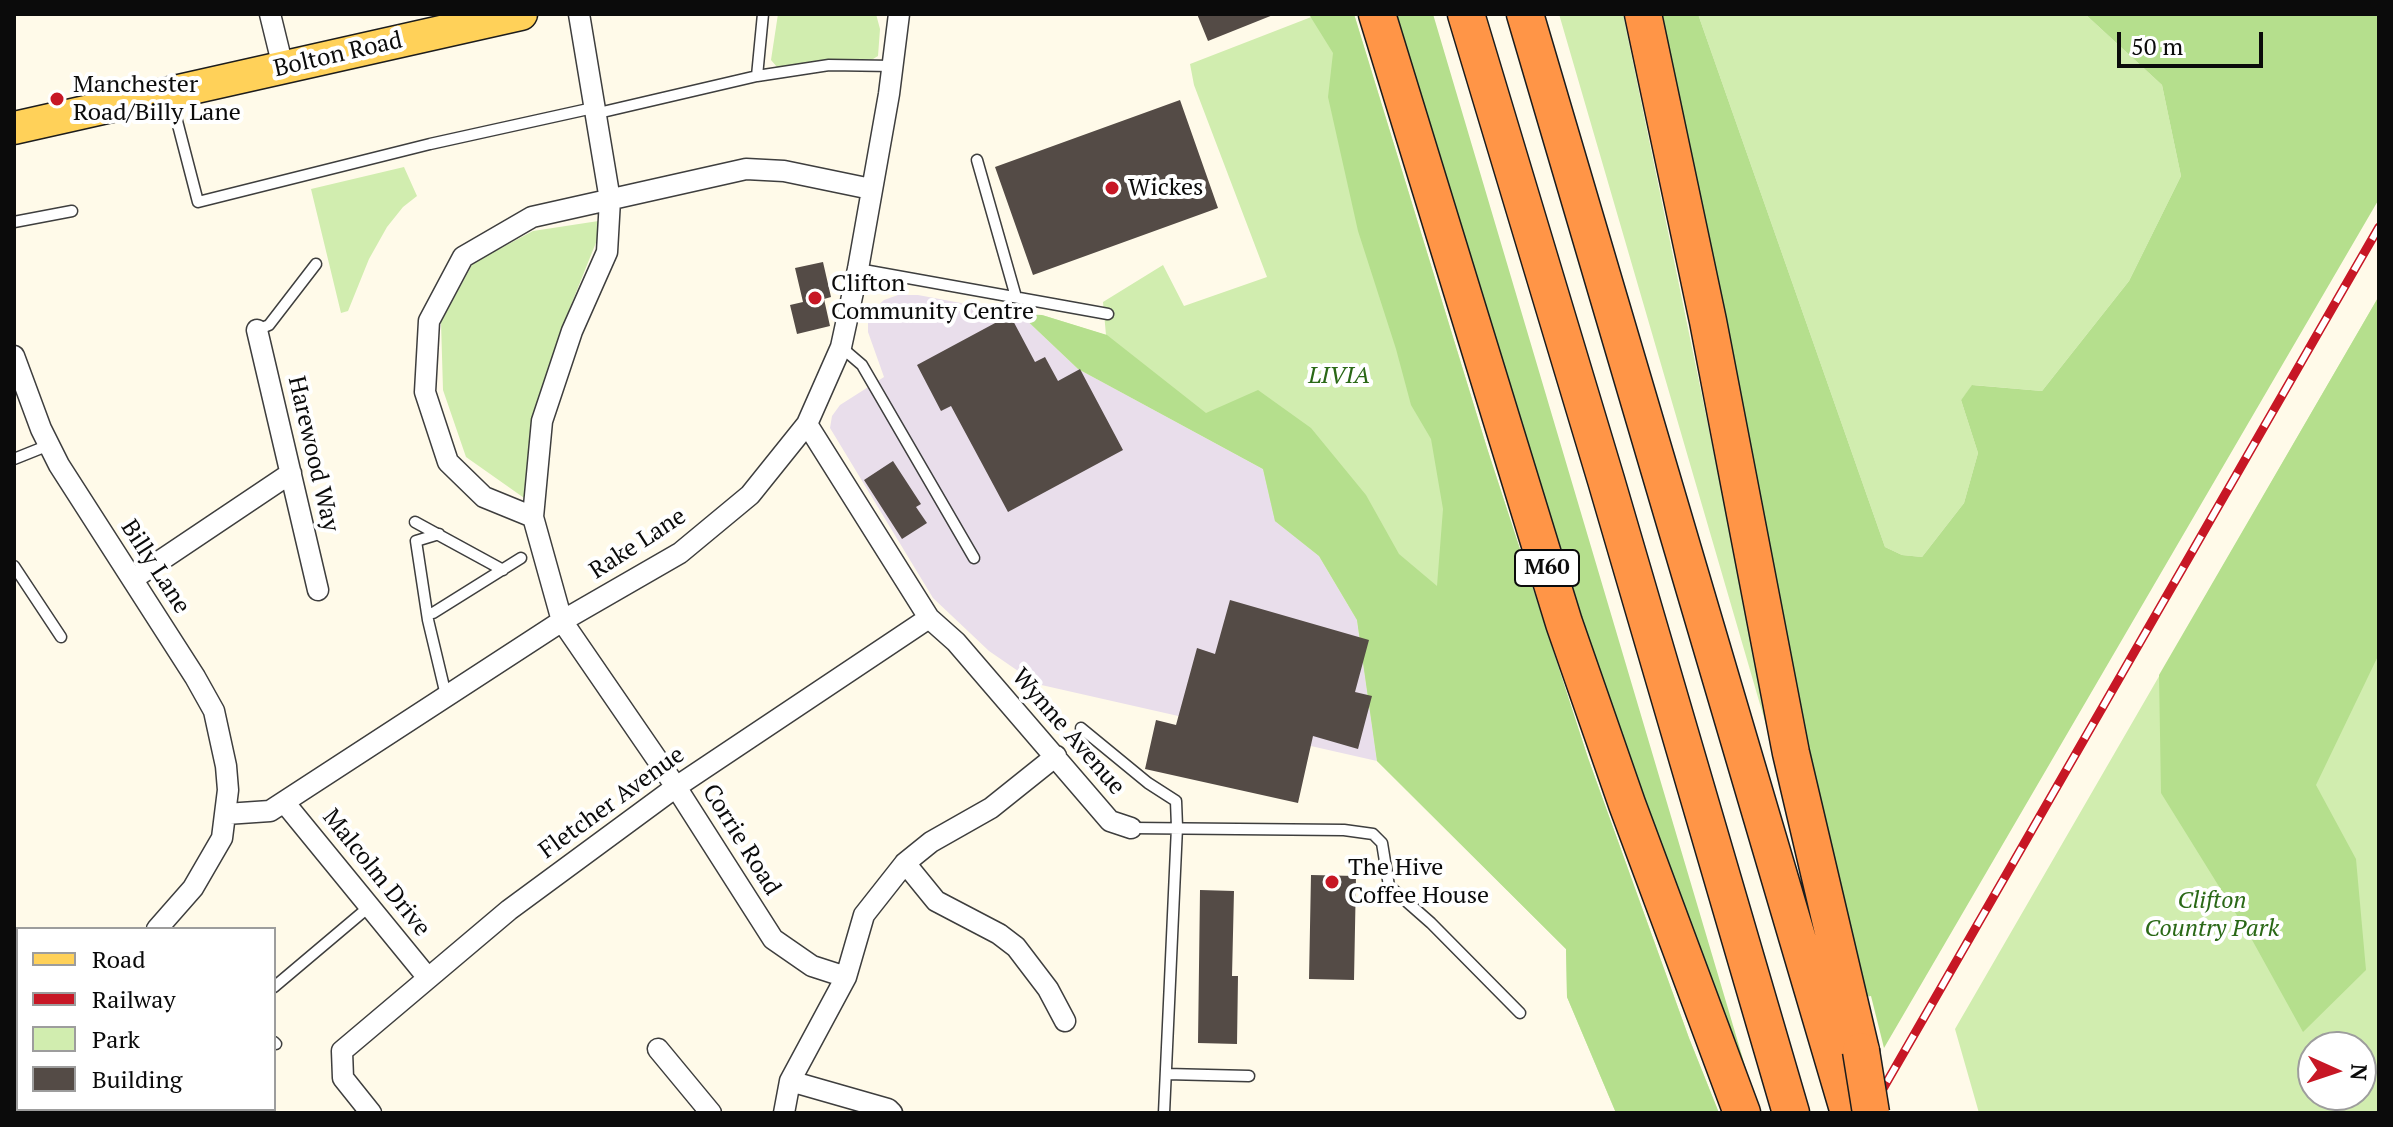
<!DOCTYPE html>
<html>
<head>
<meta charset="utf-8">
<style>
  body { margin:0 }
  #map { position:relative; width:2393px; height:1127px; overflow:hidden; background:#fffae9; font-family:"PT Serif",serif }
  canvas { display:block }
  .frame { position:absolute; inset:0; border:16px solid #0b0b0b; pointer-events:none }
  .legend { position:absolute; left:16px; top:927px; width:260px; height:184px; box-sizing:border-box; background:#fff; border:2px solid #9d9d9d; margin:0; padding:10px 14px; list-style:none; font-size:24px; color:#0b0b0b }
  .legend li { display:flex; align-items:center; gap:16px; height:40px }
  .legend b { width:40px; border:2px solid #9d9d9d }
  .north { position:absolute; left:2297px; top:1031px; width:80px; height:80px; box-sizing:border-box; background:#fff; border:2px solid #9d9d9d; border-radius:50%; rotate:93deg; font-size:22px; font-weight:700; line-height:32px; text-align:center; color:#0b0b0b }
  .north::after { content:''; display:block; margin:auto; width:28px; height:36px; background:#c71725; clip-path:polygon(50% 0,100% 100%,50% 72%,0 100%) }
  .scale { position:absolute; left:2117px; top:32px; width:146px; height:36px; box-sizing:border-box; border:4px solid #0b0b0b; border-top:0; padding-left:10px; font-size:24px; line-height:28px; white-space:nowrap; color:#0b0b0b; -webkit-text-stroke:6px #fff; paint-order:stroke }
</style>
</head>
<body>
<div id="map">
<canvas width="2393" height="1127"></canvas>
<div class="frame"></div>
<ul class="legend">
<li><b style="height:10px;background:#ffd159"></b>Road</li>
<li><b style="height:10px;background:#c71725"></b>Railway</li>
<li><b style="height:22px;background:#d1edaf"></b>Park</li>
<li><b style="height:22px;background:#544b46"></b>Building</li>
</ul>
<div class="north">N</div>
<div class="scale">50 m</div>
</div>
<script>
const ctx = document.querySelector('canvas').getContext('2d');
ctx.lineJoin = 'round';
function fillPath(path, color) {
  ctx.fillStyle = color;
  ctx.fill(path, 'evenodd');
}
function poly(rows) {
  const path = new Path2D();
  for (const r of rows) {
    path.moveTo(r[0], r[1]);
    for (let i = 2; i < r.length; i += 2) path.lineTo(r[i], r[i + 1]);
  }
  return path;
}
function trace(path, color, width, dash) {
  ctx.strokeStyle = color;
  ctx.lineWidth = width;
  ctx.lineCap = dash ? 'butt' : 'round';
  ctx.setLineDash(dash || []);
  ctx.stroke(path);
}
function drawText(font, color, halo, rows, align = 'center') {
  ctx.font = font + ' "PT Serif",serif';
  ctx.lineWidth = 8;
  ctx.setLineDash([]);
  ctx.textBaseline = 'middle';
  ctx.strokeStyle = halo;
  ctx.fillStyle = color;
  for (const [text, x, y, turn = 0] of rows) {
    ctx.save();
    ctx.translate(x, y);
    ctx.rotate((+turn || 0) * Math.PI / 180);
    ctx.textAlign = isNaN(turn) ? turn : align;
    if (halo) ctx.strokeText(text, 0, 0);
    ctx.fillText(text, 0, 0);
    ctx.restore();
  }
}
fillPath(poly([
  [898,295,918,295,1020,314,1078,369,1263,469,1275,520,1319,556,1357,620,1377,761,1037,684,989,651,933,598,830,428,832,416,840,405,884,377,868,332,868,321,874,309,884,300]
]), '#e9deeb');
fillPath(poly([
  [778,14,876,14,880,29,878,56,873,59,777,67,771,60],
  [1319,14,1354,14,1487,448,1588,758,1689,1038,1719,1113,1616,1113,1567,997,1566,949,1377,761,1357,620,1319,556,1275,521,1263,469,1080,369,1042,315,1106,335,1103,302,1163,265,1184,306,1267,277,1194,85,1190,64],
  [1559,14,1623,14,1780,773],
  [1698,14,2085,14,2162,85,2181,176,2129,281,2042,391,1973,385,1961,400,1978,453,1964,503,1922,557,1902,555,1885,547],
  [404,167,417,196,403,207,387,227,369,259,348,311,341,313,311,189],
  [605,220,563,325,536,418,527,500,466,457,443,390,441,322,473,263,533,231],
  [2379,296,2379,1113,1979,1113,1955,1029],
  [2313,1047,2361,1047,2361,1095,2313,1095]
]), '#d1edaf');
fillPath(poly([
  [1319,14,1354,14,1487,448,1588,758,1689,1038,1719,1113,1616,1113,1567,997,1566,949,1377,761,1357,620,1319,556,1275,521,1263,469,1078,369,1020,314,1042,315,1107,335,1206,413,1258,390,1311,428,1366,495,1399,554,1437,586,1443,509,1431,439,1411,405,1396,349,1358,231,1328,97,1333,53,1310,16],
  [1391,14,1433,14,1759,1113,1752,1113,1545,521],
  [1658,14,1698,14,1885,547,1902,555,1922,557,1964,503,1978,453,1961,400,1972,385,2042,391,2129,281,2181,176,2162,85,2085,14,2379,14,2379,199,1884,1048,1871,996,1865,997,1810,761],
  [2379,296,2379,654,2316,785,2356,859,2366,970,2303,1032,2251,938,2161,793,2159,675]
]), '#b5df8d');
fillPath(poly([
  [1197,14,1273,14,1273,15,1208,41],
  [1180,100,1218,208,1033,275,995,167],
  [823,262,831,297,824,299,830,326,797,334,790,305,803,302,795,268],
  [1010,315,1035,362,1045,357,1058,381,1080,369,1123,450,1008,512,951,406,941,411,917,365],
  [893,461,921,504,916,507,927,523,902,539,864,480],
  [1230,600,1369,640,1355,692,1372,696,1358,749,1313,736,1298,803,1145,769,1156,720,1176,725,1197,648,1215,654],
  [1311,875,1356,876,1354,980,1309,979],
  [1200,890,1234,891,1232,976,1238,976,1237,1044,1198,1043]
]), '#544b46');
const lane = poly([
  [757,76,829,65,893,66],
  [171,98,198,202,430,144,593,108],
  [594,114,757,76,763,14],
  [977,160,1016,297],
  [14,222,72,211],
  [858,269,1108,314],
  [257,330,269,325,316,264],
  [841,347,862,365,974,558],
  [14,459,49,445],
  [415,522,503,570],
  [439,534,416,541,428,620,444,687,449,695],
  [14,566,61,637],
  [428,613,433,613,521,558],
  [1081,728,1148,783,1176,801,1177,827,1164,1113],
  [1131,828,1344,830,1373,834,1382,843,1389,886,1431,923,1520,1013],
  [274,987,370,906],
  [274,1042,276,1044],
  [1166,1074,1249,1076]
]);
const street = poly([
  [270,14,283,67],
  [579,14,610,200,607,252,572,331,542,421,533,517,562,621,676,787,773,939,812,966,846,977],
  [257,330,318,590],
  [14,356,41,429,59,465,195,677,214,711,226,766,228,790,222,838,193,888,157,929],
  [807,424,929,618,956,642,1110,821,1131,828],
  [533,517,484,497,448,462,425,392,429,321,463,257,532,217,746,169,784,171,871,189],
  [133,579,291,473],
  [284,802,428,978],
  [226,814,270,811,562,621,680,553,750,495,807,424,841,347,858,269,889,94,899,14],
  [905,863,936,901,999,934,1016,947,1048,989,1065,1021],
  [14,978,18,982],
  [658,1049,711,1113],
  [14,1079,18,1075],
  [790,1081,888,1109,892,1113],
  [371,1113,343,1078,342,1051,509,910,676,787,929,618],
  [784,1113,790,1081,846,977,864,915,905,863,931,842,991,808,1056,756]
]);
const primary = poly([
  [14,128,521,14]
]);
const highway = poly([
  [1377,14,1564,623,1627,804,1742,1113],
  [1466,14,1606,480,1791,1113],
  [1525,14,1849,1113],
  [1643,14,1708,321,1791,753,1861,1051]
]);
trace(lane, '#3e3e3e', 13);
trace(street, '#3e3e3e', 23);
trace(primary, '#1c1c1c', 35);
trace(highway, '#1c1c1c', 39);
trace(lane, '#fff', 10);
trace(street, '#fff', 20);
trace(primary, '#ffd159', 32);
trace(highway, '#ff9547', 36);
const rail = poly([
  [1869,1113,2379,227]
]);
trace(rail, '#c71725', 9);
trace(rail, '#fff', 6, [18]);
const highwayBridge = poly([
  [1861,1051,1871,1113]
]);
trace(highwayBridge, '#1c1c1c', 39, []);
trace(highwayBridge, '#ff9547', 36);
for (const [x, y, r, color] of [
  [57,99,8,"#c71725"],
  [1112,188,8,"#c71725"],
  [815,298,8,"#c71725"],
  [1332,882,8,"#c71725"]
]) {
  const dot = new Path2D();
  dot.arc(x, y, r, 0, 2 * Math.PI);
  ctx.fillStyle = color;
  ctx.fill(dot);
  trace(dot, '#fff', 3);
}
for (const [x, y, w] of [
  [1547,568,64]
]) {
  const box = new Path2D();
  box.roundRect(x - w / 2, y - 18, w, 36, 6);
  ctx.fillStyle = '#fff';
  ctx.fill(box);
  trace(box, '#0b0b0b', 2);
}
drawText('bold 22px', '#0b0b0b', null, [
  ["M60",1547,568]
]);
drawText('24px', '#0b0b0b', '#fff', [
  ["Bolton Road",338,55,-13],
  ["Harewood Way",313,454,77],
  ["Rake Lane",638,544,-33],
  ["Billy Lane",155,567,57],
  ["Wynne Avenue",1068,732,49],
  ["Fletcher Avenue",612,803,-36],
  ["Corrie Road",741,840,58],
  ["Malcolm Drive",376,873,51]
]);
drawText('24px', '#0b0b0b', '#fff', [
  ["Manchester",73,85],
  ["Road/Billy Lane",73,113],
  ["Wickes",1128,188],
  ["Clifton",831,284],
  ["Community Centre",831,312],
  ["The Hive",1348,868],
  ["Coffee House",1348,896]
], 'left');
drawText('italic 24px', '#2a6816', '#fff', [
  ["LIVIA",1339,376],
  ["Clifton",2212,901],
  ["Country Park",2212,929]
]);
</script>
</body>
</html>
